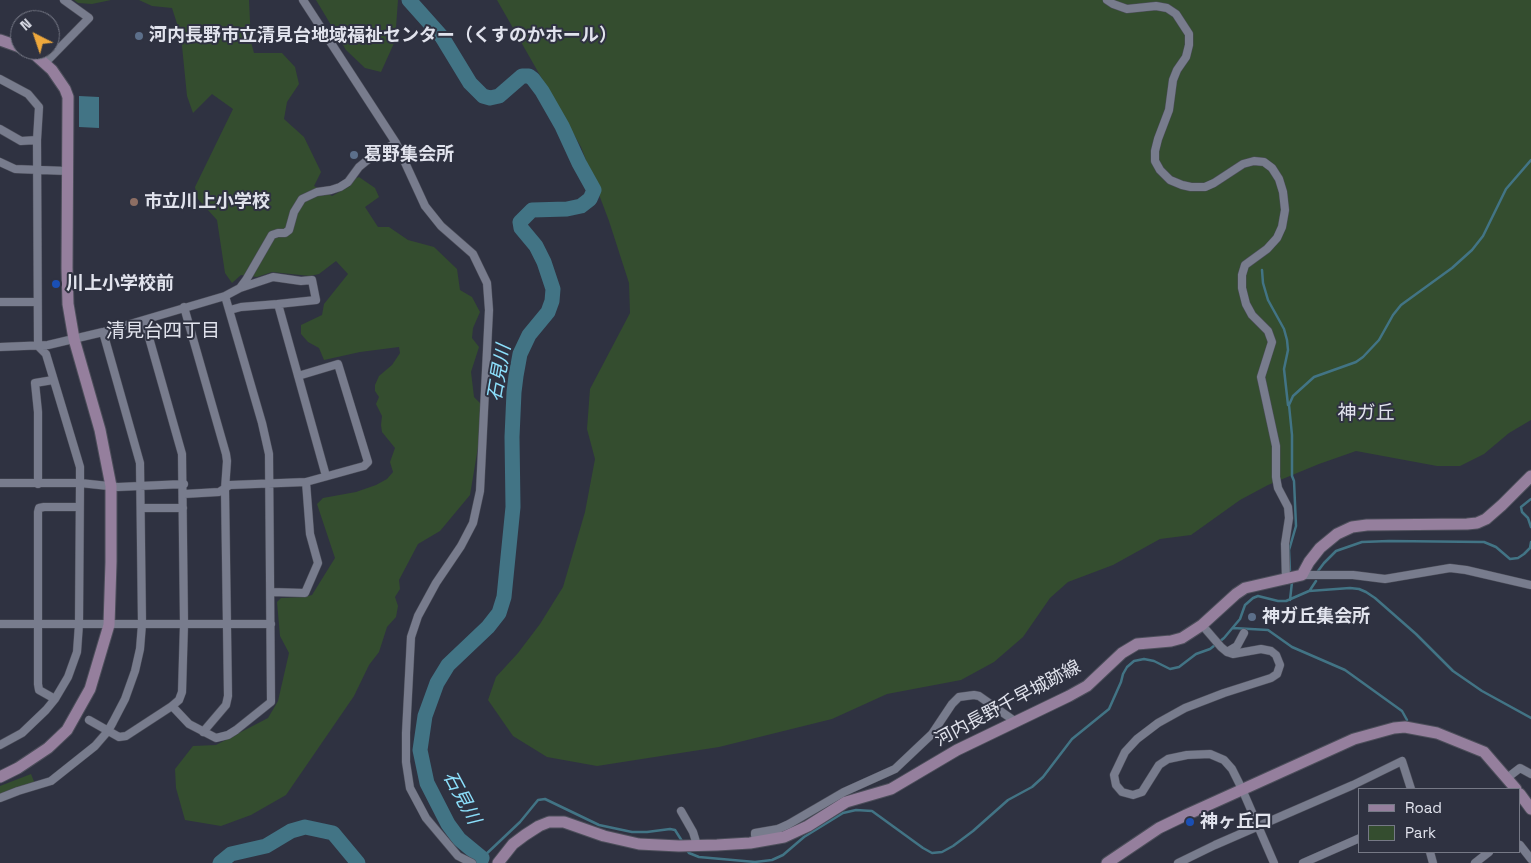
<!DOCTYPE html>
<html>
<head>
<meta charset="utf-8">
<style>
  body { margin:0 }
  #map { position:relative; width:1531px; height:863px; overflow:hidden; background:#2f3241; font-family:"Space Grotesk",sans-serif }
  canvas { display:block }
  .legend { position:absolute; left:1358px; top:788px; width:162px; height:65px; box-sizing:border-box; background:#2f3241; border:1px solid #767986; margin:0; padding:6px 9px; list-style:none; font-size:15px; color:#e1e3ed }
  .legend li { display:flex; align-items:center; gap:10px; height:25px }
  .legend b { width:25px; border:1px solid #767986 }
  .north { position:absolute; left:10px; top:10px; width:50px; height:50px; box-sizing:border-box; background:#2f3241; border:1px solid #767986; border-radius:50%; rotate:319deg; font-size:14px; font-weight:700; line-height:20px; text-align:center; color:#e1e3ed }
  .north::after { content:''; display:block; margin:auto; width:18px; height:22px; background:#eea83c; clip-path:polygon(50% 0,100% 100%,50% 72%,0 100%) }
</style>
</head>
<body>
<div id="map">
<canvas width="1531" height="863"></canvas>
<ul class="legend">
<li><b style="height:6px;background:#957f9d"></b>Road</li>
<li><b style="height:14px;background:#344d2f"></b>Park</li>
</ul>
<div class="north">N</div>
</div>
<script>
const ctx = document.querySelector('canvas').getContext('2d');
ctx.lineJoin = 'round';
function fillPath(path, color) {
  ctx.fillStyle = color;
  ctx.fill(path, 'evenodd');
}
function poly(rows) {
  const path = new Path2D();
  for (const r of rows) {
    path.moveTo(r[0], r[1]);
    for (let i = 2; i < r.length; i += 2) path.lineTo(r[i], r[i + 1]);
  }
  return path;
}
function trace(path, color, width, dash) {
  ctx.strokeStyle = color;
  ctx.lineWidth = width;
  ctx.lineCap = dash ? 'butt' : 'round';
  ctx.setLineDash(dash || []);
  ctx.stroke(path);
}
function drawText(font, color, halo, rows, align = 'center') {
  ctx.font = font + ' "Space Grotesk","Noto Sans JP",sans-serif';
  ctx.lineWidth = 4;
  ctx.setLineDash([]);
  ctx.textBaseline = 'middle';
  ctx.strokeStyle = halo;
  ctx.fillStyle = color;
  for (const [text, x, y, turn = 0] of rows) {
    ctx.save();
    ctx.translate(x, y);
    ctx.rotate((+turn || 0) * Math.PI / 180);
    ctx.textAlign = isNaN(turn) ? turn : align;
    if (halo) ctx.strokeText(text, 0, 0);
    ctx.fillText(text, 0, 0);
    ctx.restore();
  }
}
fillPath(poly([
  [74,0,111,0,92,4,78,3],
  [139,0,249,0,251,42,254,53,282,53,295,67,299,84,287,102,284,119,304,137,321,172,314,186,332,196,350,186,354,179,359,177,375,188,379,197,365,207,378,227,389,227,408,240,434,247,457,269,460,290,472,297,480,312,473,328,472,338,479,347,471,372,474,397,481,404,482,423,470,495,440,531,418,544,399,580,400,589,395,597,398,606,396,617,387,627,379,652,369,665,354,696,286,795,251,815,221,826,185,820,176,788,175,769,193,746,216,745,268,718,278,701,289,653,280,636,277,602,281,598,304,597,312,595,335,558,317,504,323,498,356,492,376,485,387,479,393,472,390,462,395,448,382,432,381,425,382,416,376,404,379,397,375,391,375,385,379,376,392,365,400,353,399,347,360,352,324,360,319,348,308,342,301,334,301,325,322,315,324,304,348,274,336,261,319,274,310,276,272,272,257,277,241,275,232,283,225,273,217,220,197,198,195,187,233,109,212,94,193,113,187,96,181,36,172,8,152,6],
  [316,0,398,0,395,41,381,72,365,68,346,50],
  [497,0,1531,0,1531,420,1509,433,1484,454,1460,466,1437,466,1356,451,1319,464,1268,485,1240,500,1191,535,1160,539,1113,565,1068,582,1050,598,1023,637,994,662,961,680,887,694,832,719,719,747,597,766,547,757,513,736,488,700,496,677,518,653,540,624,563,587,585,512,595,459,587,429,590,389,630,313,629,283,609,221,581,147],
  [31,774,35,784,0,796,0,786]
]), '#344d2f');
fillPath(poly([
  [79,96,99,97,99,128,79,127]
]), '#427485');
trace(poly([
  [1262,270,1263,283,1268,300,1284,329,1287,340,1288,350,1284,369,1288,405],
  [1531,499,1521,507,1522,512,1528,518,1531,527],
  [1318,571,1324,563,1336,551,1362,542,1389,541,1484,542,1496,547,1510,559,1518,558,1524,554,1530,548,1531,542],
  [1290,572,1289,550,1296,526,1294,481,1292,476,1292,435,1289,405,1293,396,1314,377,1356,362,1363,357,1379,340,1393,315,1401,305,1452,268,1472,250,1483,236,1506,189,1531,160],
  [1310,590,1316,581],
  [1290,600,1292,582],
  [1233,628,1268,630,1292,647,1345,670,1402,711,1407,720],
  [687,850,689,853,699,857,755,862,772,860,783,855,804,837,843,813,856,810,872,811,923,848,932,853,942,852,953,846,973,831,1008,800,1032,787,1043,777,1072,739,1109,709,1121,682,1123,674,1127,667,1134,661,1144,659,1154,661,1170,669,1179,667,1196,654,1210,649,1224,638,1240,619,1245,605,1253,598,1258,596,1278,601,1286,601,1309,591,1350,588,1359,589,1366,592,1375,598,1416,634,1453,671,1482,691,1531,718],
  [482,858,520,822,538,800,545,799,599,825,632,832,647,832,670,829,675,830,682,841]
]), '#427485', 2.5);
trace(poly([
  [409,0,442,37,470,83,483,96,490,98,499,96,522,76,529,76,533,79,542,91,562,126,579,163,594,190,590,199,581,206,567,209,532,210,520,222,521,228,536,246,544,262,553,289,552,301,548,312,529,335,520,354,516,376,514,392,512,437,513,507,504,597,499,613,488,627,448,665,437,683,425,716,420,750,427,783,448,824,459,839,482,858,480,863],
  [220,863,231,854,266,846,291,831,305,827,333,833,358,863]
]), '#427485', 15);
const street = poly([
  [303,0,396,143,425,206,441,226,473,254,487,283,489,310,480,491,473,523,461,546,436,583,418,616,411,637,406,733,406,762,410,788,426,818,458,856,472,863],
  [1107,0,1113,4,1127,9,1156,6,1167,8,1176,14,1189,34,1189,45,1186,57,1177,70,1173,80,1169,110,1158,139,1155,151,1155,161,1160,170,1170,180,1182,185,1191,187,1205,187,1214,183,1243,164,1254,161,1264,162,1272,168,1279,179,1283,192,1285,210,1282,227,1277,238,1267,249,1245,265,1242,275,1242,288,1246,304,1252,315,1268,331,1272,342,1261,377,1276,446,1276,477,1278,488,1288,507,1289,518,1285,544,1286,580],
  [45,63,89,18,64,0],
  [0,79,28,94,39,107,37,140,38,346,46,354,80,467,80,483,79,624,77,652,68,677,55,699,46,710,22,733,0,745],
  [0,129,21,141,37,140],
  [0,162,15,169,67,171],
  [240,288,273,277,301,281,312,280,316,300,278,304],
  [0,302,37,302],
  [184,307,226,454,227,461,225,489,228,696,226,705,203,732],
  [230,310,241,307,278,304,326,476],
  [0,347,48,345,103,332,225,296,240,288,246,280,272,235,278,233,285,233,289,230,294,212,302,199,317,192,331,190,340,187,348,182,359,167,370,158,396,143],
  [0,483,80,483,118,487,184,484],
  [38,484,38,412,35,383,53,380],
  [184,494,219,492,230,485,306,482,364,466,368,462,338,364,298,376],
  [142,508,183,508],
  [1302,575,1353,575,1385,579,1450,568,1466,570,1531,585],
  [271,592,305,593,318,563,310,534,306,482],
  [0,624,271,624],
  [1202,625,1221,647,1227,652,1233,654,1261,649,1271,651,1276,655,1280,665,1277,674,1271,678,1224,693,1185,708,1158,723,1137,739,1125,752,1114,775,1116,785,1122,792,1133,795,1142,792,1159,765,1168,759,1187,755,1210,754,1224,760,1232,769,1242,789,1274,863],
  [1227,652,1237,646,1244,633],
  [55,699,39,690,38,684,38,512,39,508,44,507,79,507],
  [172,706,189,724,216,738,228,735,236,730,271,702,269,454,262,423,225,296],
  [89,720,119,737,126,736,172,706,179,700,182,692,184,624,182,454,144,320],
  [1507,778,1520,768,1531,774],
  [0,798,18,791,51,781,95,746,108,731,113,722,125,699,135,671,140,649,142,624,140,463,103,332],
  [681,811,693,832,697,845],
  [774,834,755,835,755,833,778,829,789,824,844,792,895,769,932,734,952,704,959,697,974,695,979,696,1016,722],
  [1520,845,1531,859],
  [1430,852,1433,863],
  [1178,863,1215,845,1353,785,1402,761,1411,789],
  [1303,863,1360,838],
  [1475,863,1489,852]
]);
const secondary = poly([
  [0,40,20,47],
  [0,777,18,768,48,748,67,730,90,689,109,625,111,562,111,486,100,430,74,339,68,304,67,268,68,97,65,89,52,70,33,53,26,50],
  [1520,794,1531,809],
  [498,863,513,844,525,835,539,826,549,822,564,822,604,836,639,844,679,846,717,845,750,843,784,837,808,826,846,802,891,789,957,750,1069,696,1087,686,1122,653,1137,644,1171,641,1182,638,1202,625,1236,594,1245,588,1302,575,1309,562,1320,548,1337,534,1352,527,1367,525,1467,524,1477,523,1486,519,1502,505,1531,476],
  [1107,863,1159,828,1186,815,1354,739,1394,728,1405,727,1437,733,1484,752,1516,789]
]);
trace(street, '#4c4e5a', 9);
trace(secondary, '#4c4e5a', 13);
trace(street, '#787c8d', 8);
trace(secondary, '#957f9d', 11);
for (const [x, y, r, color] of [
  [139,36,5,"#5c6f8a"],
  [354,155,5,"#5c6f8a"],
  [134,202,5,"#8d6e63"],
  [56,284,5,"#1a4fb4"],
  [1252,617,5,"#5c6f8a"],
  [1190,822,5,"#1a4fb4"]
]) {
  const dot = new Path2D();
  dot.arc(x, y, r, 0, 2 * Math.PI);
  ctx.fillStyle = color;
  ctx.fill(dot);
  trace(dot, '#2f3241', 2);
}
drawText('bold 18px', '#e1e3ed', '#2f3241', [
  ["河内長野市立清見台地域福祉センター（くすのかホール）",149,36],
  ["葛野集会所",364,155],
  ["市立川上小学校",144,202],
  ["川上小学校前",66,284],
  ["神ガ丘集会所",1262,617],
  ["神ヶ丘口",1200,822]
], 'left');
drawText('18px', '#e1e3ed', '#2f3241', [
  ["河内長野千早城跡線",1008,704,-28]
]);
drawText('19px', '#e1e3ed', '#2f3241', [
  ["清見台四丁目",163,332],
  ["神ガ丘",1366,414]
]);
drawText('italic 19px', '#8ce0fc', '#2f3241', [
  ["石見川",500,373,-80],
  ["石見川",461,798,62]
]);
</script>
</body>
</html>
